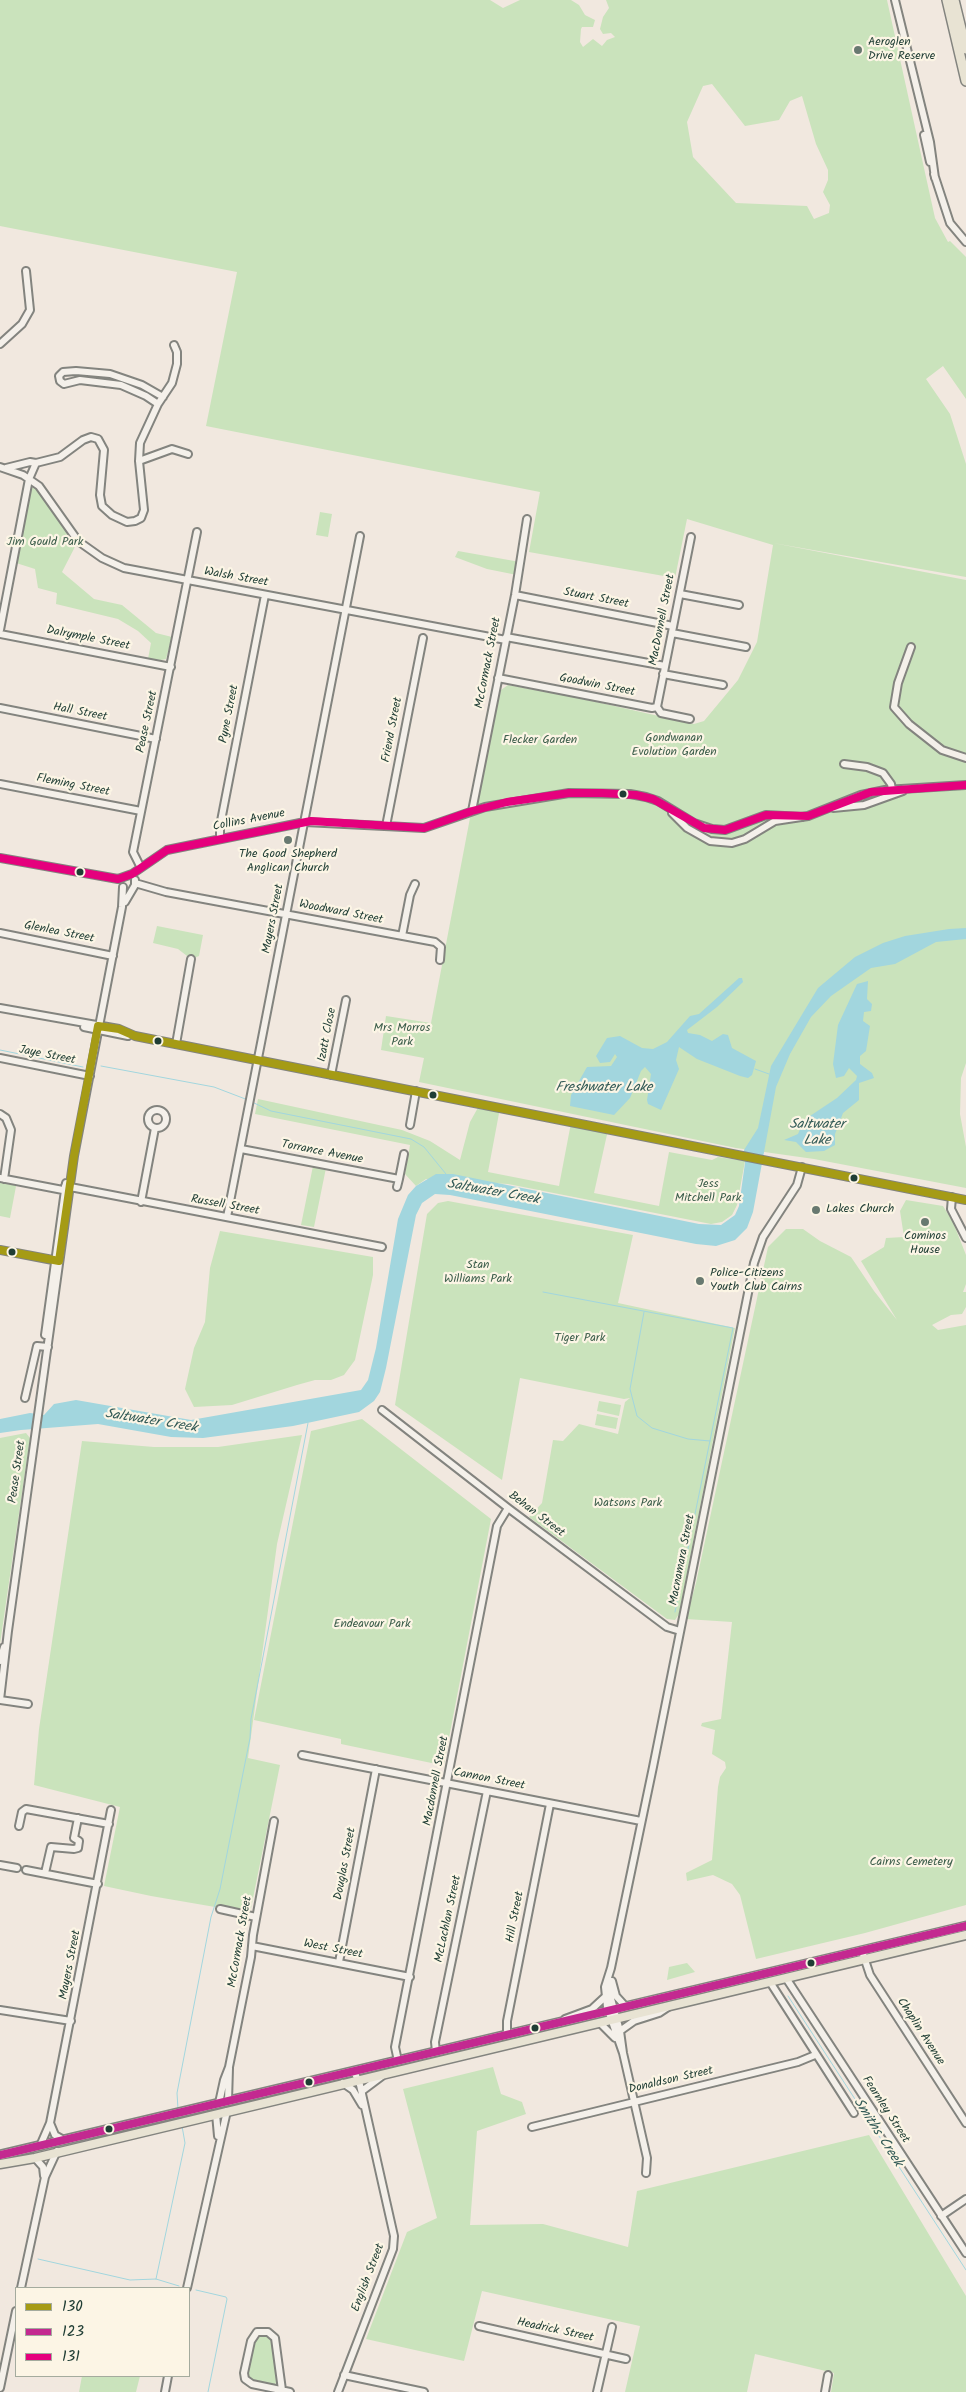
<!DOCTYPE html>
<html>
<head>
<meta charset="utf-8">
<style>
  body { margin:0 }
  #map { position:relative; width:966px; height:2392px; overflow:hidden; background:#f1e8df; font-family:Kalam,sans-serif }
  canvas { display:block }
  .legend { position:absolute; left:15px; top:2287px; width:175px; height:90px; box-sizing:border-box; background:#fcf5e5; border:1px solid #a4ab9e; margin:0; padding:6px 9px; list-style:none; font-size:15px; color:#1f3d34 }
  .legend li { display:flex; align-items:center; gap:10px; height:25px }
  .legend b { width:25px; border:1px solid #a4ab9e }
</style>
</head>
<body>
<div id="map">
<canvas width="966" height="2392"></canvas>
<ul class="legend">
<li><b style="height:6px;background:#a59b15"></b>130</li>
<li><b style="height:6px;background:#c32990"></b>123</li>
<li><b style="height:6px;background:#e5007d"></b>131</li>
</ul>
</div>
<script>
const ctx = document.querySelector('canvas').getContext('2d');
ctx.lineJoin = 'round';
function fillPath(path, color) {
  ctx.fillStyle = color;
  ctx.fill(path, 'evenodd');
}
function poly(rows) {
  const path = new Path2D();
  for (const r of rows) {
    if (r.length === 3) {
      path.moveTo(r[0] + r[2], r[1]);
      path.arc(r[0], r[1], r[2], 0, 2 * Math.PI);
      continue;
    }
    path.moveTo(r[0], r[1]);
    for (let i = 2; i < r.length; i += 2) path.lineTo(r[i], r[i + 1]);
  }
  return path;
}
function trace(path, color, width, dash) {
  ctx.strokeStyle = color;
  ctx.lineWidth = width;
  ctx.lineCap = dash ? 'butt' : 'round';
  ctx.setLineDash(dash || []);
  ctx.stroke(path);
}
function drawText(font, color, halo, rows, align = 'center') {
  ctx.font = font + ' Kalam,sans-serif';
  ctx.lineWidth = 4.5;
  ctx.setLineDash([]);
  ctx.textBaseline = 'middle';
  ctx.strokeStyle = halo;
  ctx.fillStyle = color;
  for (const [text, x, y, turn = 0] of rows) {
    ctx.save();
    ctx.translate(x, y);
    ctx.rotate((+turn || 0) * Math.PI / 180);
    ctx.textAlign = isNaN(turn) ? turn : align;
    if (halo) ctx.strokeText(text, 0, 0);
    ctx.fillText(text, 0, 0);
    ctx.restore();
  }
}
fillPath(poly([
  [0,0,490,0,503,8,520,0,571,0,579,5,585,15,595,20,593,27,582,27,581,29,580,42,583,47,593,39,602,46,607,40,615,37,611,33,603,34,600,29,603,17,609,8,606,0,887,0,935,218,948,242,950,241,966,257,966,399,943,366,926,379,950,414,966,464,966,577,773,543,966,580,966,1063,961,1078,960,1114,966,1147,966,1188,814,1159,736,1148,419,1082,424,1058,381,1050,386,1016,431,1023,470,818,475,803,501,690,508,685,579,698,694,724,704,721,738,680,757,642,773,545,687,519,675,578,529,552,540,492,206,426,237,272,0,226],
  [712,84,745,126,779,120,790,101,802,96,816,144,828,170,828,180,823,192,830,205,829,213,814,219,807,206,736,203,693,157,687,122,703,86],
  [39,486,78,541,62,572,94,599,122,605,156,633,172,637,166,659,161,660,148,659,151,643,138,631,118,619,56,604,57,593,38,588,35,569,13,562,28,489],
  [320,512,332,514,328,537,316,535],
  [458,551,520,562,517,575,487,569,455,557],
  [157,926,203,935,199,956,191,959,178,949,153,943],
  [258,1099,402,1130,430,1141,460,1160,470,1122,480,1104,500,1108,488,1172,559,1186,571,1123,608,1130,594,1193,659,1206,669,1152,712,1160,718,1157,745,1161,737,1205,732,1215,722,1222,711,1224,508,1184,426,1179,416,1186,405,1174,410,1145,255,1114],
  [313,1166,326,1168,314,1227,301,1225],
  [0,1178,17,1181,10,1218,0,1216],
  [906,1200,943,1206,953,1222,966,1255,966,1284,963,1292,966,1292,966,1307,962,1314,951,1315,932,1325,938,1330,966,1325,966,1905,865,1933,756,1959,740,1895,732,1884,713,1875,687,1881,686,1873,712,1860,718,1787,720,1777,726,1768,725,1762,712,1754,715,1730,701,1726,702,1723,721,1719,732,1622,686,1619,696,1583,768,1247,786,1229,803,1229,820,1241,851,1257,874,1291,897,1320,861,1261,884,1247,886,1238,904,1237,900,1211],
  [448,1201,633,1235,618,1303,735,1328,679,1614,675,1620,667,1619,529,1517,542,1503,553,1440,563,1441,579,1424,618,1434,625,1402,630,1398,624,1399,520,1378,502,1480,395,1405,427,1214,438,1203],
  [220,1231,373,1257,373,1275,355,1360,344,1375,331,1380,315,1380,297,1385,232,1405,194,1407,185,1389,194,1348,205,1322,210,1268],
  [599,1401,621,1405,619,1416,597,1411],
  [597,1414,618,1418,616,1429,595,1425],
  [362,1419,491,1519,444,1764,441,1765,341,1744,341,1739,254,1720,311,1431],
  [26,1433,30,1438,0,1644,0,1438],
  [302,1435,277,1544,248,1758,280,1765,250,1913,151,1896,104,1886,120,1807,34,1785,39,1729,82,1441,154,1447,218,1447],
  [687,1963,695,1972,667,1980,669,1967],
  [493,2067,501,2094,522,2102,526,2114,477,2131,470,2225,543,2224,628,2247,637,2191,869,2135,966,2296,966,2392,831,2392,834,2373,755,2354,747,2392,625,2392,640,2326,482,2291,464,2361,366,2339,407,2232,437,2218,403,2089],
  [265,2334,273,2340,277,2379,275,2385,253,2382,248,2379,247,2370,255,2335],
  [82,2376,140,2376,136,2392,79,2392]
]), '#cae3bc');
fillPath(poly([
  [966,928,966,939,936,942,895,964,871,968,831,996,811,1017,790,1054,776,1087,753,1212,747,1228,735,1240,716,1246,696,1244,450,1195,435,1194,422,1203,416,1215,386,1368,380,1392,374,1401,359,1412,293,1426,203,1438,171,1437,98,1424,21,1430,0,1433,0,1419,30,1413,44,1415,54,1404,76,1400,191,1420,361,1390,368,1380,376,1348,398,1219,408,1195,416,1186,436,1174,453,1174,699,1224,721,1225,735,1215,739,1206,745,1163,744,1150,758,1128,771,1066,818,988,855,957,883,943,905,936,949,929],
  [739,978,742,978,743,982,717,1007,687,1030,688,1033,700,1035,712,1041,723,1034,728,1035,732,1048,756,1061,752,1075,748,1078,740,1076,697,1059,679,1047,676,1060,679,1069,661,1110,648,1104,647,1100,651,1074,645,1067,641,1071,630,1098,614,1115,570,1106,571,1095,587,1067,611,1066,617,1057,615,1054,610,1062,600,1063,596,1056,607,1038,620,1036,642,1048,653,1049,667,1042,690,1016,699,1014],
  [868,981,867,999,872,1004,871,1011,864,1012,863,1021,870,1026,866,1051,860,1056,860,1064,872,1073,874,1078,859,1083,859,1100,843,1113,835,1134,835,1145,824,1151,806,1152,796,1142,784,1140,798,1134,804,1120,837,1098,856,1080,857,1076,849,1068,844,1076,836,1078,833,1064,838,1025,857,984]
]), '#a2d6de');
trace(poly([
  [0,1050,83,1067],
  [101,1066,214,1087,248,1100],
  [755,1069,769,1074],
  [252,1102,271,1111,411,1139,424,1147,446,1174],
  [543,1292,733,1328,675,1612],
  [644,1312,630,1389,637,1416,652,1428,688,1439,710,1441],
  [788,1996,966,2270],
  [178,2109,177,2093,211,1917,220,1889,250,1738,251,1719,308,1423],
  [38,2259,130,2280,156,2279,179,2286],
  [156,2279,185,2143,182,2126],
  [196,2290,226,2297,227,2299,208,2392]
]), '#a2d6de', 1);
const minor = poly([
  [895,0,930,142,935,178],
  [924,135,930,162],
  [934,174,950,223,966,242],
  [0,344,22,324,30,310,26,271],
  [158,404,146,396,121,385,80,380,64,384,60,381,59,376,63,372,76,371,110,374,142,385,163,397],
  [139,461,172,449,188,454],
  [0,467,23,475,39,486,78,541,102,558,124,568,506,640],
  [6,468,30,462,36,463],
  [680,594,739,605],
  [515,595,673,626],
  [0,630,29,479,36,463,60,457,83,440,91,437,98,439,104,450,100,495,102,506,112,515,127,522,135,521,141,518,144,510,139,461,140,443,158,404,172,383,177,364,177,352,174,345],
  [672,633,746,647],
  [0,634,171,667],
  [506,637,665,666],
  [911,647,898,683,894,707,909,724,942,750,966,758],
  [663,674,723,685],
  [498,678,652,708,657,707,661,713,690,719],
  [657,707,691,537],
  [0,708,156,739],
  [844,764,867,767,883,773,891,784,892,789],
  [0,784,141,811],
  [833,808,864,805,903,791],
  [472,811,515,595,527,519],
  [672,813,687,828,710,841,732,843,745,839,775,821,808,816,861,795,885,790,966,785],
  [386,826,423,638],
  [220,839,220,826,265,595],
  [0,858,118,879,132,874,167,850,305,822,424,828,485,807,569,793,630,794,646,797,658,801,694,823,712,829,725,830,766,815,803,817],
  [140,866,133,852,197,532],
  [135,883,166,892,435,942,441,947,440,960],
  [125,902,135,885,135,880],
  [0,933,113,956],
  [402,936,410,895,415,884],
  [0,1008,119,1029,135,1036,966,1200],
  [84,1027,128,1036],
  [176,1044,191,959],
  [0,1058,90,1076],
  [331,1075,346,1000],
  [157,1119,9],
  [0,1114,6,1118,11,1130,4,1179],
  [410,1125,416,1091],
  [241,1149,399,1179,404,1154],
  [0,1178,68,1191],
  [65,1186,382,1247],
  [397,1187,399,1179],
  [952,1197,951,1209,966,1238],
  [141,1202,155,1128],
  [227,1217,360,536],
  [0,1250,58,1261],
  [45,1335,66,1183],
  [25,1398,37,1346,48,1347],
  [382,1410,508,1508,667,1627,680,1631],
  [0,1661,4,1647],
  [0,1700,8,1631,74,1156,122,907,123,887],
  [0,1700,28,1704],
  [302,1755,641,1821],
  [19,1826,22,1812,26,1809,109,1824],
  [0,1865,17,1868],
  [26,1870,98,1884],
  [45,1873,51,1847,74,1849,78,1848,79,1841,74,1838,78,1818],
  [220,1909,256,1917],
  [252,1946,410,1977],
  [862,1951,870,1975,966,2123],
  [339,1962,376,1769],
  [786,1978,966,2253],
  [612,1981,616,1996,626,2007],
  [610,1982,610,1995,620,2031,623,2053,647,2158,646,2173],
  [770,1982,854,2113],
  [0,2010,71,2021],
  [565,2019,592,2009,605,1997],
  [600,2023,615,2038],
  [620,2031,634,2021,659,2013,668,2007],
  [507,2035,507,2021,550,1804],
  [436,2052,435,2042,487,1791],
  [623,2053,607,2007,605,1987,611,1968,653,1767,754,1263,763,1237,797,1185,802,1167],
  [398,2061,395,2047,497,1526,508,1508],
  [343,2083,353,2090,362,2105],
  [362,2091,382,2076],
  [228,2101,229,2068],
  [219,2103,224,2080,229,2067,251,1957,253,1935,274,1821],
  [216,2114,218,2136],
  [50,2123,55,2135,64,2140],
  [532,2127,798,2062,815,2055],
  [40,2146,50,2123,111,1810],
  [35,2158,43,2167,44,2176],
  [941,2216,966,2199],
  [21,2288,45,2177,57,2151],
  [187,2288,227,2111],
  [479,2326,626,2359],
  [344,2375,424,2392],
  [0,2388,16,2311],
  [282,2390,275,2338,268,2332,257,2332,251,2341,244,2373,245,2379,252,2384,290,2392],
  [165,2392,168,2376],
  [338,2392,393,2249,394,2236,360,2085,354,2071],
  [597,2392,612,2327],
  [825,2392,828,2375]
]);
const major = poly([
  [0,2155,966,1926],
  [0,2164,35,2158,966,1935]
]);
const highway = poly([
  [947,0,966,81],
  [954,0,966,49]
]);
trace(minor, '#83847f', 10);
trace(major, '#83847f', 11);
trace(highway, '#83847f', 12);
trace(minor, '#f4f0ea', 6);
trace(major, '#e8e3d3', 8);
trace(highway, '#e8e3d3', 9);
trace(poly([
  [0,1250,59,1261,74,1156,98,1026,119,1029,135,1036,966,1200]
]), '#a59b15', 8);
trace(poly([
  [0,2155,966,1926]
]), '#c32990', 8);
trace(poly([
  [0,858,118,879,132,874,167,850,311,821,424,828,472,811,507,802,569,793,602,793,636,795,653,799,704,828,725,830,766,815,808,816,871,792,966,785]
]), '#e5007d', 8);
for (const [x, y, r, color] of [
  [858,50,5,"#687970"],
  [623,794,4.5,"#1f3d34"],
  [288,840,5,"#687970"],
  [80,872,4.5,"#1f3d34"],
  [158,1041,4.5,"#1f3d34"],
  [433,1095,4.5,"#1f3d34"],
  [854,1178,4.5,"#1f3d34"],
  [816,1210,5,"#687970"],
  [925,1222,5,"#687970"],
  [12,1252,4.5,"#1f3d34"],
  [700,1281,5,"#687970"],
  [811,1963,4.5,"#1f3d34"],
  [535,2028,4.5,"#1f3d34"],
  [309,2082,4.5,"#1f3d34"],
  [109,2129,4.5,"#1f3d34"]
]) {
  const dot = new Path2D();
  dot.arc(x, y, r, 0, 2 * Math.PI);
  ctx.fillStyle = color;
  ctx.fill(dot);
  trace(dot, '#fcf5e5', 2);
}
drawText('12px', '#1f3d34', '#fcf5e5', [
  ["Aeroglen",868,43],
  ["Drive Reserve",868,57],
  ["The Good Shepherd",288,855,"center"],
  ["Anglican Church",288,869,"center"],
  ["Lakes Church",826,1210],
  ["Cominos",925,1237,"center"],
  ["House",925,1251,"center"],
  ["Police-Citizens",710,1274],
  ["Youth Club Cairns",710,1288]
], 'left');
drawText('12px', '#3b5d4a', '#fcf5e5', [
  ["Jim Gould Park",45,543],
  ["Gondwanan",674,739],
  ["Evolution Garden",674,753],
  ["Flecker Garden",540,741],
  ["Mrs Morros",402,1029],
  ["Park",402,1043],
  ["Jess",708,1185],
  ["Mitchell Park",708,1199],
  ["Stan",478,1266],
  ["Williams Park",478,1280],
  ["Tiger Park",580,1339],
  ["Watsons Park",628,1504],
  ["Endeavour Park",372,1625],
  ["Cairns Cemetery",911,1863]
]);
drawText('12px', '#1f3d34', '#fcf5e5', [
  ["Walsh Street",236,578,10],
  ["Stuart Street",596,599,11],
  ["MacDonnell Street",663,620,-79],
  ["Dalrymple Street",88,639,11],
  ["McCormack Street",489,663,-79],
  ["Goodwin Street",597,686,11],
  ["Hall Street",80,713,11],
  ["Pyne Street",230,714,-79],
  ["Pease Street",148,722,-78],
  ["Friend Street",393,730,-79],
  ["Fleming Street",73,786,11],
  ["Collins Avenue",249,821,-11],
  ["Woodward Street",341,913,11],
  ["Mayers Street",274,919,-79],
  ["Glenlea Street",59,933,11],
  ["Izatt Close",328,1035,-79],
  ["Jaye Street",47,1056,11],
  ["Torrance Avenue",322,1153,11],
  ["Russell Street",225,1206,10],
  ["Pease Street",18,1472,-82],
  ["Behan Street",536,1515,37],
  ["Macnamara Street",683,1560,-79],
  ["Cannon Street",489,1780,11],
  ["Macdonnell Street",437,1781,-79],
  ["Douglas Street",346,1864,-79],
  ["Hill Street",516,1917,-79],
  ["McLachlan Street",449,1919,-78],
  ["McCormack Street",241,1942,-80],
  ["West Street",333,1950,11],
  ["Mayers Street",71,1965,-79],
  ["Chaplin Avenue",920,2032,57],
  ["Donaldson Street",671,2081,-13],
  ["Fearnley Street",885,2110,57],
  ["English Street",369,2278,-69],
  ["Headrick Street",555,2331,12]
]);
drawText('italic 14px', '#325a56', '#fcf5e5', [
  ["Freshwater Lake",604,1089],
  ["Saltwater",817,1126],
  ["Lake",817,1142],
  ["Saltwater Creek",493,1193,10],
  ["Saltwater Creek",151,1422,9],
  ["Smiths Creek",877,2133,57]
]);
</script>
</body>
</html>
